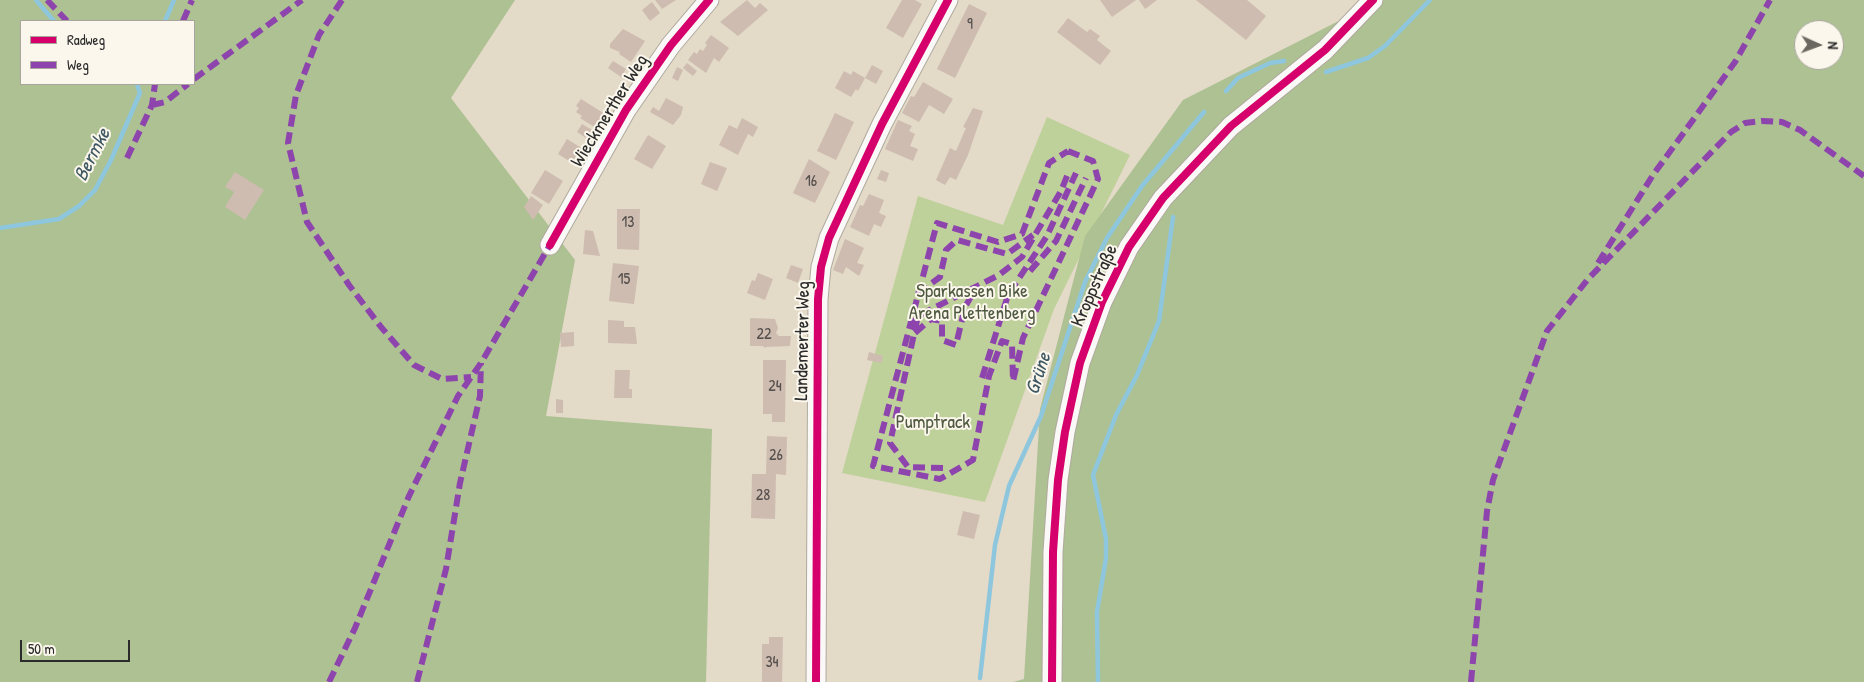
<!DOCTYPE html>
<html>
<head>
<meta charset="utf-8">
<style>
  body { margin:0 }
  #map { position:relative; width:1864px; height:682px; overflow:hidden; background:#e3dac8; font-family:"Patrick Hand",sans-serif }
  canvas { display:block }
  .legend { position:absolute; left:20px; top:20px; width:175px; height:65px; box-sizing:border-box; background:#fbf7ec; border:1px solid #a8a59f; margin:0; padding:6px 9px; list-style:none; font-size:15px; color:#2b2b2b }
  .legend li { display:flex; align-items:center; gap:10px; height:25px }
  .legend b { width:25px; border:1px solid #a8a59f }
  .north { position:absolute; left:1794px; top:20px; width:50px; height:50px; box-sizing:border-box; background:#fbf7ec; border:1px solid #a8a59f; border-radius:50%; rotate:92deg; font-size:14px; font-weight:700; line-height:20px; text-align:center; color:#2b2b2b }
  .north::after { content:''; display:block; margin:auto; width:18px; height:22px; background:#6b6862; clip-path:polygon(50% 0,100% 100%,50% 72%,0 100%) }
  .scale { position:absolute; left:20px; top:640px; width:110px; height:22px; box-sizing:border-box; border:2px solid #2b2b2b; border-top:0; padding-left:6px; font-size:15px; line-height:18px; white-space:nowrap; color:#2b2b2b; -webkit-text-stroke:4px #fbf7ec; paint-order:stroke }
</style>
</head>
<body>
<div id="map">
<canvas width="1864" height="682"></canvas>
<ul class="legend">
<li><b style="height:6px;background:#d6006c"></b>Radweg</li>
<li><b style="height:6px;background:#8e44ad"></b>Weg</li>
</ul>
<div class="north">N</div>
<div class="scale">50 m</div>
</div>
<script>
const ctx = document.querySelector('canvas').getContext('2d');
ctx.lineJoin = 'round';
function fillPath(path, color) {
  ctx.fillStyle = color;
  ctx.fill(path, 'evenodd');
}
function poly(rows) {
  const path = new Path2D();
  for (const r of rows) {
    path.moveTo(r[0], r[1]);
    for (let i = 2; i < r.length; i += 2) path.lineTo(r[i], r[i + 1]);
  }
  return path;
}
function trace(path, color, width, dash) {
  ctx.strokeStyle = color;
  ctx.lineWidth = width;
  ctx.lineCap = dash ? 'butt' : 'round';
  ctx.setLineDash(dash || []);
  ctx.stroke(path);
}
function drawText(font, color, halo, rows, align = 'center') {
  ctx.font = font + ' "Patrick Hand",sans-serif';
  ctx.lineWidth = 4;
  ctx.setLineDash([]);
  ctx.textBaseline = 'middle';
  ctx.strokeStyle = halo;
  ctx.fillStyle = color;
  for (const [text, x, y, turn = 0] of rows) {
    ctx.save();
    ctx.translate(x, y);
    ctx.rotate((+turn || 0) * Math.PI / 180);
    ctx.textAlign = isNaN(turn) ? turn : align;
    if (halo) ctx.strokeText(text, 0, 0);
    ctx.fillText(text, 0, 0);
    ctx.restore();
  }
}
fillPath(poly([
  [1047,117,1130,155,1054,309,985,502,842,473,918,196,1003,225]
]), '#bfd19a');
fillPath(poly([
  [0,0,515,0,451,98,575,260,546,416,712,429,706,682,0,682],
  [21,21,194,21,194,84,21,84],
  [1380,0,1864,0,1864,682,1013,682,1024,679,1040,409,1085,236,1183,100],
  [1804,30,1834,30,1834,60,1804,60]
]), '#adc192');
trace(poly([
  [36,0,54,21],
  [165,21,174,0],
  [1326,72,1368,58,1385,46,1430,0],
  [1226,91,1238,78,1270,63,1284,61],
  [0,228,59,219,79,206,95,190,111,160,140,93,137,84],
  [980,678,995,545,1009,486,1041,416,1085,282,1107,238,1142,186,1204,112],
  [1098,682,1097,612,1106,558,1106,539,1093,475,1116,415,1137,375,1159,321,1173,217]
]), '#8ec7dd', 4.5);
fillPath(poly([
  [655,0,676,0,662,9],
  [747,0,755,8,760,3,768,10,738,36,720,22],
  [902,0,915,0,922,4,903,38,886,28],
  [1100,0,1136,0,1112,17],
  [1139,0,1157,0,1145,9],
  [1196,0,1247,0,1266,16,1246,40],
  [652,2,660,13,650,21,642,10],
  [969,4,987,13,955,78,937,69],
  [1068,18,1087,32,1090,29,1100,36,1097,40,1111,51,1100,65,1057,32],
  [623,29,645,41,631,62,619,54,620,52,610,48,610,44],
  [711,35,729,48,719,62,714,58,706,73,688,60,694,52,697,54,700,49,703,51,707,45,705,43],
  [613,61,626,69,621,77,608,68],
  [687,63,697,71,693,76,683,68],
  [872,65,883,71,876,84,865,78],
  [677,67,683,70,678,81,672,78],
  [844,71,851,75,853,71,865,78,858,91,856,89,851,97,835,88],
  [923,82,953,99,944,114,929,105,919,122,902,113,911,96,914,97],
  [666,98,683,107,681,115,673,125,650,112,653,107,659,111],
  [581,99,605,114,596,128,580,118,582,116,576,112,579,108,576,106],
  [973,108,983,111,968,155,956,180,950,177,945,185,936,180,950,148,956,151,966,128,963,127],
  [835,113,854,122,836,160,817,151],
  [742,118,758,127,753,137,748,134,738,155,719,145,729,125,737,129],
  [898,120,912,126,909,131,915,134,910,146,918,149,913,161,885,149],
  [582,124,594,131,589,140,577,132],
  [648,135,666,146,652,169,634,159],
  [567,139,583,149,574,164,558,154],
  [809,159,830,172,815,203,793,193],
  [710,162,727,168,717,191,701,184],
  [545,170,563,181,549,204,531,193],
  [881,170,889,173,886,182,877,179],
  [235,172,264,190,245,220,225,207,234,192,225,187],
  [869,194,884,200,879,213,886,216,881,227,874,224,869,236,850,227,860,205,863,206],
  [531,196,543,205,533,220,524,207],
  [617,209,640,209,639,250,617,249],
  [585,230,593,231,600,256,583,254],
  [845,239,864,248,857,263,864,265,859,276,846,267,843,274,833,270],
  [613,263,639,266,634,304,609,301],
  [791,265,803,269,798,283,786,278],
  [758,273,773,279,765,300,747,293,752,280,755,281],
  [750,318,775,319,778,328,776,333,779,336,791,336,790,346,766,347,765,348,763,346,750,346],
  [608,320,624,321,624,327,635,327,637,344,608,343],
  [574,332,574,346,561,347,560,333],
  [869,352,883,356,881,363,867,360],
  [763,360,786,360,785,422,772,422,772,414,763,414],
  [615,370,630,370,629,389,632,389,632,398,614,398],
  [556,399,563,400,563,413,556,413],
  [767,436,787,437,786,475,776,474,775,519,751,518,752,474,766,474],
  [963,511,980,515,974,539,957,535],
  [769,637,783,637,782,682,762,682,762,644,769,644]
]), '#cebcb1');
const minor = poly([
  [550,245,626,110,671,45,709,0],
  [816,682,818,299,821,267,829,238,882,124,948,0],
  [1052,682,1053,552,1058,480,1065,432,1080,363,1102,302,1129,247,1163,198,1231,126,1325,50,1373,0]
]);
trace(minor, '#afaa9e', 21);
trace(minor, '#fbf9f7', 19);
trace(poly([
  [47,0,67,21],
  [342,0,319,35,296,95,288,143,307,222,349,285,381,327,414,365,442,379,471,377],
  [183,21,192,0],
  [194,79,302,0],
  [152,105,165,102,188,84],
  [1068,151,1093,161,1098,179,1023,338,1013,381,1012,344,1002,341,989,376,973,460,940,479,873,466,937,223,998,242,1022,234,1049,163,1068,151],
  [127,158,152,105,155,84],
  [1598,263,1653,175,1735,62,1770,0],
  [1030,271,1056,241,1086,178],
  [923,297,925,288,940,277,946,250,957,240,1007,254,1033,235],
  [915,333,931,319,942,321,942,340,956,345,965,307,976,288],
  [982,378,1008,295,1047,236,1076,173],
  [943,468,908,467,890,443,918,316,999,275,1022,257,1061,191,1069,171],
  [329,682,355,628,409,496,458,396,481,363,550,245],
  [417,682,446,569,460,483,480,396,481,363],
  [1471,682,1487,511,1493,480,1547,331,1588,279,1731,132,1745,123,1762,121,1782,122,1800,130,1864,176]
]), '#8e44ad', 6, [12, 6]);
trace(poly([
  [550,245,626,110,671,45,709,0],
  [816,682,818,299,821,267,829,238,882,124,948,0],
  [1052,682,1053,552,1058,480,1065,432,1080,363,1102,302,1129,247,1163,198,1231,126,1325,50,1373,0]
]), '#d6006c', 8);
drawText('16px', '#544f4c', null, [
  ["9",970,25],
  ["16",811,182],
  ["13",628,223],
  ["15",624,280],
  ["22",764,335],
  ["24",775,387],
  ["26",776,456],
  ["28",763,496],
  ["34",772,663]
]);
drawText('19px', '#2b2b2b', '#fbf7ec', [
  ["Wieckmerther Weg",610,111,-58],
  ["Kroppstraße",1095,286,-66],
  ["Landemerter Weg",803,341,-89]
]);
drawText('19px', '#4f5a41', '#fbf7ec', [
  ["Sparkassen Bike",972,292],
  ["Arena Plettenberg",972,314],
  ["Pumptrack",933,423]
]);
drawText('italic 20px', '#3e5763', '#fbf7ec', [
  ["Bermke",93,155,-63],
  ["Grüne",1039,374,-72]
]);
</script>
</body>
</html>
